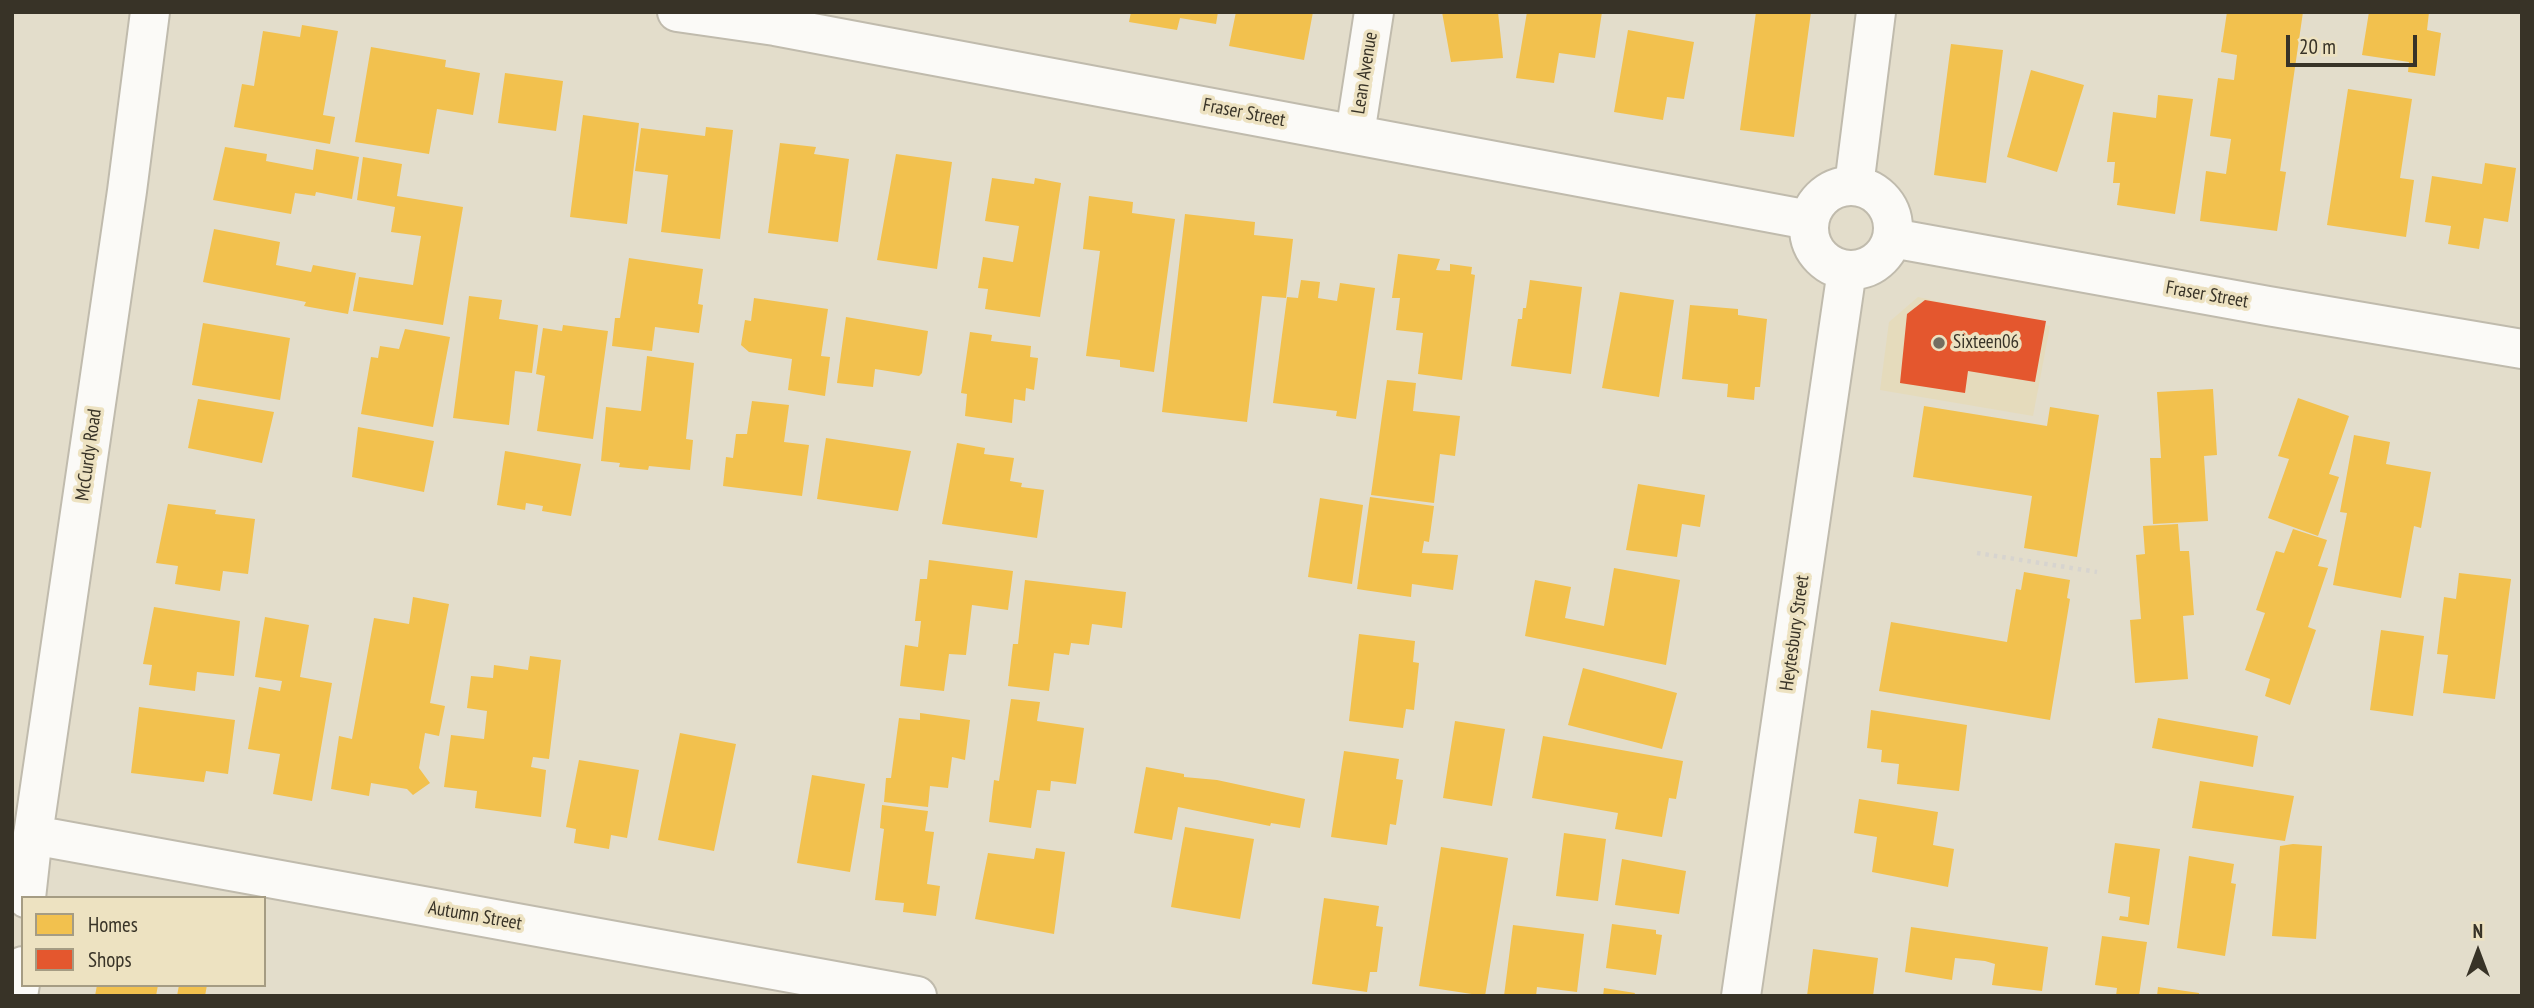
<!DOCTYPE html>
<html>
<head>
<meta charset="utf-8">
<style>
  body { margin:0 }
  #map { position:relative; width:2534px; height:1008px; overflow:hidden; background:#e3ddcb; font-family:"PT Sans Narrow",sans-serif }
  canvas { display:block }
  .frame { position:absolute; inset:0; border:14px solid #383327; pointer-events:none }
  .legend { position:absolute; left:21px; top:896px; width:245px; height:91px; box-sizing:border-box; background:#ede2c1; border:2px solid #a59c83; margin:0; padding:9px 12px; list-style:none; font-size:21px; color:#383327 }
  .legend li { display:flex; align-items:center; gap:14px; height:35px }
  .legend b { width:35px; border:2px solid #a59c83 }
  .north { position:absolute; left:2443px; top:917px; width:70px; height:70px; -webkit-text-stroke:5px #ede2c1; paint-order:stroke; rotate:0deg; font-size:19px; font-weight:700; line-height:28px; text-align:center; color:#383327 }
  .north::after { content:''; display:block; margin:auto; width:24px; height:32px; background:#383327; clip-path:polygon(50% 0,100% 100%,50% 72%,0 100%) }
  .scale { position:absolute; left:2286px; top:35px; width:131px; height:32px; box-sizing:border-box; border:4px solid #383327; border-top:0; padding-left:9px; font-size:21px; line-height:24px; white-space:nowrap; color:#383327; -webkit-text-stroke:5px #ede2c1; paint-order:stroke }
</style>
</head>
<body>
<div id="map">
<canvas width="2534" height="1008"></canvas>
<div class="frame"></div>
<ul class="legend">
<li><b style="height:19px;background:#f2c14e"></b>Homes</li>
<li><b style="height:19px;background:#e4572e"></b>Shops</li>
</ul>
<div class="north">N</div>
<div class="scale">20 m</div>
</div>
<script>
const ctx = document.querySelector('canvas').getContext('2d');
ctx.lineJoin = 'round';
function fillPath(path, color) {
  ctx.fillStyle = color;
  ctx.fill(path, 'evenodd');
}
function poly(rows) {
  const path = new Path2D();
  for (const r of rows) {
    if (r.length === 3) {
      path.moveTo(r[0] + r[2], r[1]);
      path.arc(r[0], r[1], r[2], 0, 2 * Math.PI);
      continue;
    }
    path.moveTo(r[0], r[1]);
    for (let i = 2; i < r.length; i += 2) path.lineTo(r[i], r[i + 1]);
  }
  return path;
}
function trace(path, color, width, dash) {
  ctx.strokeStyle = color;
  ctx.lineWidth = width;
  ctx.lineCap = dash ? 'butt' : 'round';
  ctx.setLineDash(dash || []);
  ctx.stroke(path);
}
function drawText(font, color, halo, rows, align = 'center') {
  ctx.font = font + ' "PT Sans Narrow",sans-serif';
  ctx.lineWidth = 7;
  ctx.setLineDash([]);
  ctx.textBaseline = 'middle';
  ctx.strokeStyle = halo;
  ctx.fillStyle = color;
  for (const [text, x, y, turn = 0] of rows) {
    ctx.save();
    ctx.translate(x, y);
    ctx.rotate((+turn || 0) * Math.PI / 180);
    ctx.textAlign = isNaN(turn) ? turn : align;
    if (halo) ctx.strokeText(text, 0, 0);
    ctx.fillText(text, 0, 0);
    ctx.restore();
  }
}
fillPath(poly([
  [1918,297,2050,326,2033,416,1880,390,1889,322]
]), '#e5dbbc');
fillPath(poly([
  [1131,12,1218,12,1216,24,1180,18,1177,30,1129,22],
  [1236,12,1313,12,1304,60,1229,46],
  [1442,12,1498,12,1503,58,1451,62],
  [1527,12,1602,12,1595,58,1559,53,1554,83,1516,78],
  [1756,12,1811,12,1794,137,1740,130],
  [2227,12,2303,12,2280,171,2286,172,2277,231,2200,221,2206,171,2226,174,2231,139,2210,136,2218,78,2234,80,2237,55,2221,52],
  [2369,12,2429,12,2427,30,2441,33,2435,76,2408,72,2409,62,2362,55],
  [302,25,338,31,323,115,335,117,330,144,234,127,242,84,254,86,263,31,300,37],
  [1628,30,1694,42,1684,99,1667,97,1663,120,1614,112],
  [1951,44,2003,50,1986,183,1934,175],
  [371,47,446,60,445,67,480,73,473,115,437,109,429,154,355,142],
  [2031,70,2084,85,2057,172,2007,157],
  [505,73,563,81,556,131,498,123],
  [2348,89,2412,99,2400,178,2414,180,2406,237,2327,225],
  [2158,95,2193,99,2175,214,2117,205,2120,183,2113,183,2115,162,2107,162,2113,112,2156,118],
  [583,115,639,123,627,224,570,217],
  [706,127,733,130,720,239,661,232,668,175,635,171,641,128,705,136],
  [780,143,816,147,814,154,849,159,838,242,768,233],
  [225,147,267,154,266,161,313,170,316,149,359,157,352,199,316,192,315,196,295,193,291,214,213,200],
  [896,154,952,162,937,269,877,260],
  [363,157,402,164,397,196,463,207,443,325,353,311,359,277,413,285,421,236,391,232,395,207,357,200],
  [2485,163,2516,168,2508,222,2484,218,2479,249,2448,244,2451,226,2425,222,2432,176,2482,184],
  [992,178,1034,184,1035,178,1061,183,1040,317,985,309,988,289,978,288,983,257,1013,262,1019,226,985,221],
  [1089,196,1133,202,1132,213,1175,219,1154,372,1120,367,1120,360,1086,356,1100,251,1083,249],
  [1185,214,1255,222,1254,235,1293,239,1286,298,1262,296,1247,422,1162,412],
  [214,229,280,242,276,265,311,272,313,265,356,273,348,314,304,306,306,302,203,282],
  [1398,254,1440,259,1436,270,1450,271,1450,264,1472,267,1471,274,1475,275,1462,380,1418,374,1423,333,1396,330,1400,298,1392,298],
  [629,258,703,269,698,304,703,305,699,333,655,327,652,351,612,346,615,318,620,318],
  [1301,280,1320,282,1318,298,1337,301,1340,283,1375,288,1356,419,1336,416,1337,411,1273,403,1287,297,1298,298],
  [1530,280,1582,287,1571,374,1511,366,1518,319,1522,319,1523,308,1526,308],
  [1620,292,1674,300,1659,397,1602,388],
  [469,296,502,300,499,319,538,325,532,373,515,371,509,425,453,418],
  [754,298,828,309,821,356,830,357,825,396,788,390,792,359,749,352,741,345,745,320,751,321],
  [1690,305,1738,309,1738,315,1767,319,1760,387,1755,387,1754,400,1727,397,1728,384,1682,379],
  [846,317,928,331,922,373,919,376,875,369,873,387,837,383],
  [203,323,290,338,280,400,192,385],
  [563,325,608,331,593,439,537,431,545,376,536,374,543,328,562,331],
  [405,329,450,337,433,427,361,414,371,357,378,358,380,346,399,349],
  [970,332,992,335,991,341,1031,346,1030,357,1038,358,1034,390,1026,388,1025,401,1014,399,1012,423,965,416,967,394,961,393],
  [647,356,694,363,686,439,693,440,690,470,649,466,648,470,619,467,620,463,601,461,606,407,641,411],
  [1387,380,1416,383,1413,411,1460,416,1455,456,1440,454,1434,503,1371,495],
  [2213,389,2217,455,2204,456,2208,521,2153,524,2150,458,2161,458,2157,392],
  [2298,398,2349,416,2329,474,2339,477,2318,536,2268,518,2289,459,2278,456],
  [198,399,274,412,262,463,188,448],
  [752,401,789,405,784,442,809,445,802,496,723,486,726,457,733,458,736,434,747,434],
  [1924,406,2047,426,2050,407,2099,415,2077,557,2024,548,2032,496,1913,477],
  [358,427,434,441,424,492,352,477],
  [2354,435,2390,442,2386,464,2431,472,2421,528,2414,526,2401,598,2333,585,2347,513,2340,512],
  [826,438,911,451,898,511,817,499],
  [957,443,985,448,984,454,1014,458,1010,481,1022,483,1021,487,1044,490,1037,538,942,524],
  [505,451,581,464,571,516,542,511,543,506,526,503,525,510,497,505],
  [1638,484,1705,495,1700,527,1682,524,1677,557,1626,550],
  [1370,497,1434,506,1429,542,1424,541,1422,553,1458,555,1453,590,1412,584,1411,597,1357,589],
  [1320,498,1363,505,1352,584,1308,577],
  [168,504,216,510,215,514,255,519,248,574,223,571,220,591,175,584,178,566,156,563],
  [2178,524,2180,551,2189,551,2194,615,2183,616,2188,679,2135,683,2130,620,2141,619,2136,555,2145,554,2143,526],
  [2293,529,2327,540,2318,566,2328,568,2308,627,2316,630,2290,705,2265,696,2270,679,2245,670,2265,613,2256,610,2276,551,2284,553],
  [929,560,1013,571,1008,610,972,605,966,655,949,654,944,691,900,686,905,645,918,647,921,621,915,621,920,579,927,579],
  [1614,568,1680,580,1666,665,1525,636,1535,580,1571,587,1565,618,1604,626],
  [2024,572,2070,580,2067,598,2070,599,2050,720,1879,691,1891,622,2007,642,2016,589,2021,590],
  [2459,573,2511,579,2495,699,2443,693,2448,655,2437,654,2444,597,2456,599],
  [1025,580,1126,592,1122,628,1092,624,1089,645,1071,643,1069,655,1054,653,1049,691,1008,686,1013,644,1018,644],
  [413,597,449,604,430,703,445,706,439,736,425,733,419,768,430,783,413,795,407,789,371,783,369,796,331,789,339,736,352,739,374,618,409,624],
  [154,607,240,621,234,676,197,672,195,691,149,685,152,665,143,664],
  [265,617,309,625,300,677,332,683,312,801,273,794,280,754,248,749,259,687,280,691,282,681,255,677],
  [2381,630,2424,636,2413,716,2370,710],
  [1359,634,1415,641,1413,662,1419,663,1414,710,1406,709,1403,728,1349,721],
  [530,656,561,660,549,759,533,757,531,767,546,770,541,817,475,808,477,791,444,787,451,735,484,739,487,711,467,708,471,676,493,678,494,665,528,670],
  [1583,668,1677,693,1662,749,1568,725],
  [1011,699,1040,702,1037,721,1084,728,1076,784,1051,781,1050,791,1037,790,1031,828,989,822,994,780,999,781],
  [139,707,235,720,228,774,206,771,204,782,131,773],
  [1871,710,1967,725,1959,791,1897,784,1899,764,1881,762,1882,750,1867,748],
  [920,713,970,720,965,760,952,757,948,788,930,786,928,807,884,802,886,778,891,778,899,718,920,720],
  [2158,718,2258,736,2253,767,2152,748],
  [1455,721,1505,729,1492,806,1443,798],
  [680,733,736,744,714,851,658,840],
  [1543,736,1683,761,1676,799,1669,798,1662,837,1615,829,1618,813,1532,798],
  [1344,751,1399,759,1396,779,1403,780,1396,825,1390,824,1387,845,1331,837],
  [579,760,639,770,627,838,611,835,609,849,574,843,576,829,566,827],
  [1146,767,1184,774,1184,777,1217,780,1305,799,1300,828,1271,823,1270,826,1178,807,1172,840,1134,833],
  [812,775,865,784,850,872,797,863],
  [2200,781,2294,796,2285,841,2192,828],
  [1859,799,1938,812,1933,845,1954,849,1948,887,1872,872,1877,837,1854,833],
  [882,805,928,811,925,831,934,832,927,884,940,886,936,916,903,912,904,903,875,900,884,829,880,828],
  [1185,827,1254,839,1240,919,1171,907],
  [1564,833,1606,839,1598,901,1556,896],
  [2115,843,2160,849,2149,925,2119,920,2120,916,2128,917,2130,897,2108,893],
  [2293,844,2322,846,2316,939,2272,936,2280,846],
  [1441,847,1508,858,1485,996,1419,986],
  [1036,848,1065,852,1054,934,975,919,988,853,1034,859],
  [2189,856,2234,864,2231,883,2236,884,2225,956,2177,948],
  [1622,859,1686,871,1679,914,1615,905],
  [1324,898,1379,906,1376,926,1383,927,1377,972,1370,972,1367,992,1312,984],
  [1612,924,1656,930,1656,934,1662,935,1656,975,1606,968],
  [1513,925,1584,934,1577,992,1537,987,1536,996,1504,996],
  [1911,927,2048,947,2042,991,1992,985,1995,964,1985,961,1955,958,1952,980,1905,972],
  [2102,936,2147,942,2139,996,2116,996,2117,988,2095,985],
  [1813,949,1878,958,1873,996,1807,996],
  [97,985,158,985,156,996,95,996],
  [179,985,207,985,205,996,177,996],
  [2158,987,2199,993,2199,996,2157,996],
  [1604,988,1635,993,1634,996,1603,996]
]), '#f2c14e');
fillPath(poly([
  [1925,300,2046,321,2035,382,1968,371,1965,393,1900,383,1907,314]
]), '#e4572e');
const street = poly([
  [677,12,775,26,1809,220],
  [1355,134,1374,12],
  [1854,186,1876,12],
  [1851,228,42],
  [1892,238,2268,306,2522,349],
  [26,898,33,835],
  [18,996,23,966],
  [1741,996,1847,270]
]);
const secondary = poly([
  [150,12,127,191,33,835,917,996]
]);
trace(street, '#c0bbad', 42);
trace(secondary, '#c0bbad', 42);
trace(poly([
  [1977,553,2097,572]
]), '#d7d4cf', 4.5, [3.5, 5]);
trace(street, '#fbfaf7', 38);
trace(secondary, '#fbfaf7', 38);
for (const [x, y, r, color] of [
  [1939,343,7,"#746e60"]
]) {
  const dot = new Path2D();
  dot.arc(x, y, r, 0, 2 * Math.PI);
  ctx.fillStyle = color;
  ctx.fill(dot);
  trace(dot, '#ede2c1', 2.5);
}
drawText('19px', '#383327', '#ede2c1', [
  ["Lean Avenue",1365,73,-81],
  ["Fraser Street",1244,113,11],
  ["Fraser Street",2207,295,10],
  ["McCurdy Road",89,455,-82],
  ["Heytesbury Street",1795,633,-82],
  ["Autumn Street",475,916,10]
]);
drawText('19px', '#383327', '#ede2c1', [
  ["Sixteen06",1953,343]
], 'left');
</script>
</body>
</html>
